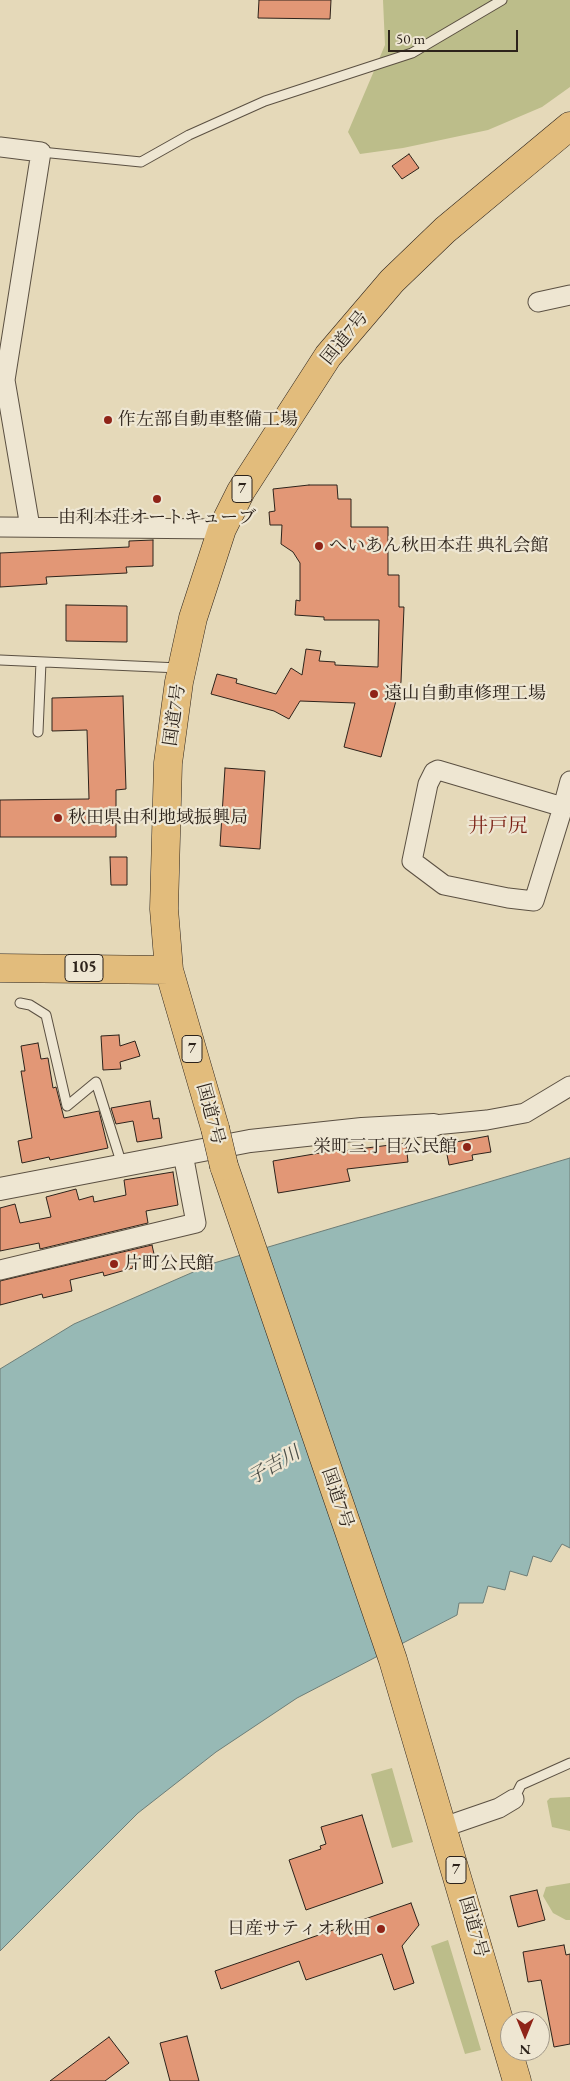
<!DOCTYPE html>
<html>
<head>
<meta charset="utf-8">
<style>
  body { margin:0 }
  #map { position:relative; width:570px; height:2081px; overflow:hidden; background:#e5d9b9; font-family:"EB Garamond",serif }
  canvas { display:block }
  .north { position:absolute; left:500px; top:2011px; width:50px; height:50px; box-sizing:border-box; background:#eee6d2; border:1px solid #a19889; border-radius:50%; rotate:180deg; font-size:14px; font-weight:700; line-height:20px; text-align:center; color:#2d231b }
  .north::after { content:''; display:block; margin:auto; width:18px; height:22px; background:#8f2418; clip-path:polygon(50% 0,100% 100%,50% 72%,0 100%) }
  .scale { position:absolute; left:388px; top:30px; width:130px; height:22px; box-sizing:border-box; border:2px solid #2d231b; border-top:0; padding-left:6px; font-size:15px; line-height:18px; white-space:nowrap; color:#2d231b; -webkit-text-stroke:4px #eee6d2; paint-order:stroke }
</style>
</head>
<body>
<div id="map">
<canvas width="570" height="2081"></canvas>
<div class="north">N</div>
<div class="scale">50 m</div>
</div>
<script>
const ctx = document.querySelector('canvas').getContext('2d');
ctx.lineJoin = 'round';
function fillPath(path, color) {
  ctx.fillStyle = color;
  ctx.fill(path, 'evenodd');
}
function poly(rows) {
  const path = new Path2D();
  for (const r of rows) {
    path.moveTo(r[0], r[1]);
    for (let i = 2; i < r.length; i += 2) path.lineTo(r[i], r[i + 1]);
  }
  return path;
}
function trace(path, color, width, dash) {
  ctx.strokeStyle = color;
  ctx.lineWidth = width;
  ctx.lineCap = dash ? 'butt' : 'round';
  ctx.setLineDash(dash || []);
  ctx.stroke(path);
}
function drawText(font, color, halo, rows, align = 'center') {
  ctx.font = font + ' "EB Garamond","Noto Serif JP",serif';
  ctx.lineWidth = 4.5;
  ctx.setLineDash([]);
  ctx.textBaseline = 'middle';
  ctx.strokeStyle = halo;
  ctx.fillStyle = color;
  for (const [text, x, y, turn = 0] of rows) {
    ctx.save();
    ctx.translate(x, y);
    ctx.rotate((+turn || 0) * Math.PI / 180);
    ctx.textAlign = isNaN(turn) ? turn : align;
    if (halo) ctx.strokeText(text, 0, 0);
    ctx.fillText(text, 0, 0);
    ctx.restore();
  }
}
fillPath(poly([
  [383,0,570,0,570,87,542,107,488,130,403,148,360,154,348,132,385,45],
  [392,1768,413,1842,392,1848,371,1774],
  [570,1797,570,1831,552,1827,547,1801,550,1798],
  [570,1883,570,1920,566,1920,553,1913,543,1896,546,1887],
  [448,1940,481,2050,465,2054,431,1946]
]), '#bcbd8a');
const water = poly([
  [570,1158,570,1548,562,1544,551,1562,533,1556,527,1576,510,1571,505,1590,488,1586,483,1603,459,1603,457,1615,297,1698,216,1752,138,1813,0,1951,0,1369,74,1324,214,1263,570,1158]
]);
fillPath(water, '#97b9b5');
trace(water, '#6d7d77', 1);
const building = poly([
  [259,0,331,0,330,19,258,18,259,0],
  [409,154,419,168,402,179,392,166,409,154],
  [309,485,337,485,338,499,351,499,351,527,388,527,388,575,399,575,399,607,404,607,401,682,381,757,344,747,355,703,300,701,289,719,274,711,211,694,217,674,237,679,236,683,276,694,291,668,302,675,306,649,321,651,319,661,335,662,335,665,378,667,379,620,324,620,324,617,295,615,296,600,300,601,300,563,293,552,281,544,282,525,270,525,269,512,275,511,273,489,309,485],
  [153,540,153,566,126,567,127,573,46,577,47,584,0,587,0,553,129,547,129,541,153,540],
  [66,605,127,606,127,642,66,641,66,605],
  [123,696,126,789,116,790,116,837,0,837,0,800,89,799,87,730,52,731,52,698,123,696],
  [225,768,265,771,260,849,220,846,225,768],
  [110,857,127,857,127,885,111,885,110,857],
  [119,1035,120,1046,135,1041,140,1056,120,1062,121,1069,103,1070,101,1036,119,1035],
  [38,1043,41,1059,48,1058,53,1088,56,1087,64,1118,99,1111,108,1148,50,1160,49,1157,22,1163,18,1141,32,1138,21,1071,25,1071,21,1046,38,1043],
  [150,1101,153,1119,159,1118,162,1138,137,1142,133,1121,116,1124,111,1108,150,1101],
  [488,1136,491,1152,472,1155,473,1160,449,1165,445,1144,488,1136],
  [406,1143,408,1162,347,1169,350,1181,278,1193,273,1161,343,1149,343,1151,406,1143],
  [173,1172,178,1205,146,1211,148,1223,40,1249,39,1243,0,1251,0,1208,15,1204,20,1223,51,1217,46,1197,76,1189,79,1200,93,1196,94,1202,126,1195,124,1180,173,1172],
  [152,1245,154,1254,130,1259,133,1268,104,1276,103,1272,70,1280,72,1291,43,1298,42,1294,0,1305,0,1281,152,1245],
  [362,1815,383,1883,306,1910,289,1860,321,1849,320,1846,326,1844,321,1827,362,1815],
  [537,1890,545,1920,518,1927,510,1896,537,1890],
  [411,1903,419,1925,402,1946,414,1983,394,1990,382,1954,306,1980,299,1961,221,1989,215,1971,411,1903],
  [564,1945,566,1955,570,1954,570,2044,554,2047,541,1980,528,1982,523,1952,564,1945],
  [187,2036,199,2081,170,2081,160,2043,187,2036],
  [109,2037,129,2063,105,2081,50,2081,109,2037]
]);
fillPath(building, '#e29776');
trace(building, '#2d231b', 1);
const service = poly([
  [41,152,141,162,189,135,265,101,412,53,502,0],
  [0,660,179,668],
  [38,732,41,662],
  [20,1003,30,1005,46,1015,67,1106,96,1082,122,1165],
  [514,1799,521,1785,570,1763]
]);
const minor = poly([
  [0,147,41,152,5,380,30,527],
  [538,302,570,295],
  [0,527,222,529],
  [563,807,438,770,434,772,428,784,412,861,444,885,508,898,534,901,563,807,570,781],
  [434,1125,487,1120,525,1113,570,1086],
  [0,1270,196,1223,183,1154],
  [444,1827,499,1808,514,1799]
]);
const tertiary = poly([
  [0,1189,250,1141,362,1129,434,1125]
]);
const trunk = poly([
  [0,968,169,970],
  [215,1128,169,970,164,909,168,763,179,682,193,618,222,529,241,491,328,356,392,281,445,230,570,126],
  [224,1166,393,1660,517,2081]
]);
trace(service, '#5b5042', 11);
trace(minor, '#5b5042', 21);
trace(tertiary, '#5b5042', 24);
trace(trunk, '#2d231b', 29);
trace(service, '#eee6d2', 9);
trace(minor, '#eee6d2', 19);
trace(tertiary, '#eee6d2', 22);
trace(trunk, '#e2bc7c', 28);
const trunkBridge = poly([
  [215,1128,224,1166]
]);
trace(trunkBridge, '#2d231b', 29, []);
trace(trunkBridge, '#e2bc7c', 28);
for (const [x, y, r, color] of [
  [108,420,5,"#8f2418"],
  [157,499,5,"#8f2418"],
  [319,546,5,"#8f2418"],
  [374,694,5,"#8f2418"],
  [58,818,5,"#8f2418"],
  [467,1147,5,"#8f2418"],
  [114,1264,5,"#8f2418"],
  [381,1929,5,"#8f2418"]
]) {
  const dot = new Path2D();
  dot.arc(x, y, r, 0, 2 * Math.PI);
  ctx.fillStyle = color;
  ctx.fill(dot);
  trace(dot, '#eee6d2', 2);
}
for (const [x, y, w] of [
  [242,489,20],
  [84,968,38],
  [192,1049,20],
  [456,1870,20]
]) {
  const box = new Path2D();
  box.roundRect(x - w / 2, y - 13.5, w, 27, 4);
  ctx.fillStyle = '#eee6d2';
  ctx.fill(box);
  trace(box, '#2d231b', 1);
}
drawText('bold 16px', '#2d231b', null, [
  ["7",242,489],
  ["105",84,968],
  ["7",192,1049],
  ["7",456,1870]
]);
drawText('18px', '#2d231b', '#eee6d2', [
  ["国道7号",345,338,-51],
  ["国道7号",175,715,-82],
  ["国道7号",210,1114,75],
  ["国道7号",337,1498,71],
  ["国道7号",473,1927,74]
]);
drawText('18px', '#2d231b', '#eee6d2', [
  ["作左部自動車整備工場",118,420],
  ["由利本荘オートキューブ",157,518,"center"],
  ["へいあん秋田本荘 典礼会館",329,546],
  ["遠山自動車修理工場",384,694],
  ["秋田県由利地域振興局",68,818],
  ["栄町三丁目公民館",457,1147,"right"],
  ["片町公民館",124,1264],
  ["日産サティオ秋田",371,1929,"right"]
], 'left');
drawText('italic 19px', '#4d5049', '#eee6d2', [
  ["子吉川",274,1466,-30]
]);
drawText('20px', '#7a1f14', '#eee6d2', [
  ["井戸尻",498,827]
]);
</script>
</body>
</html>
